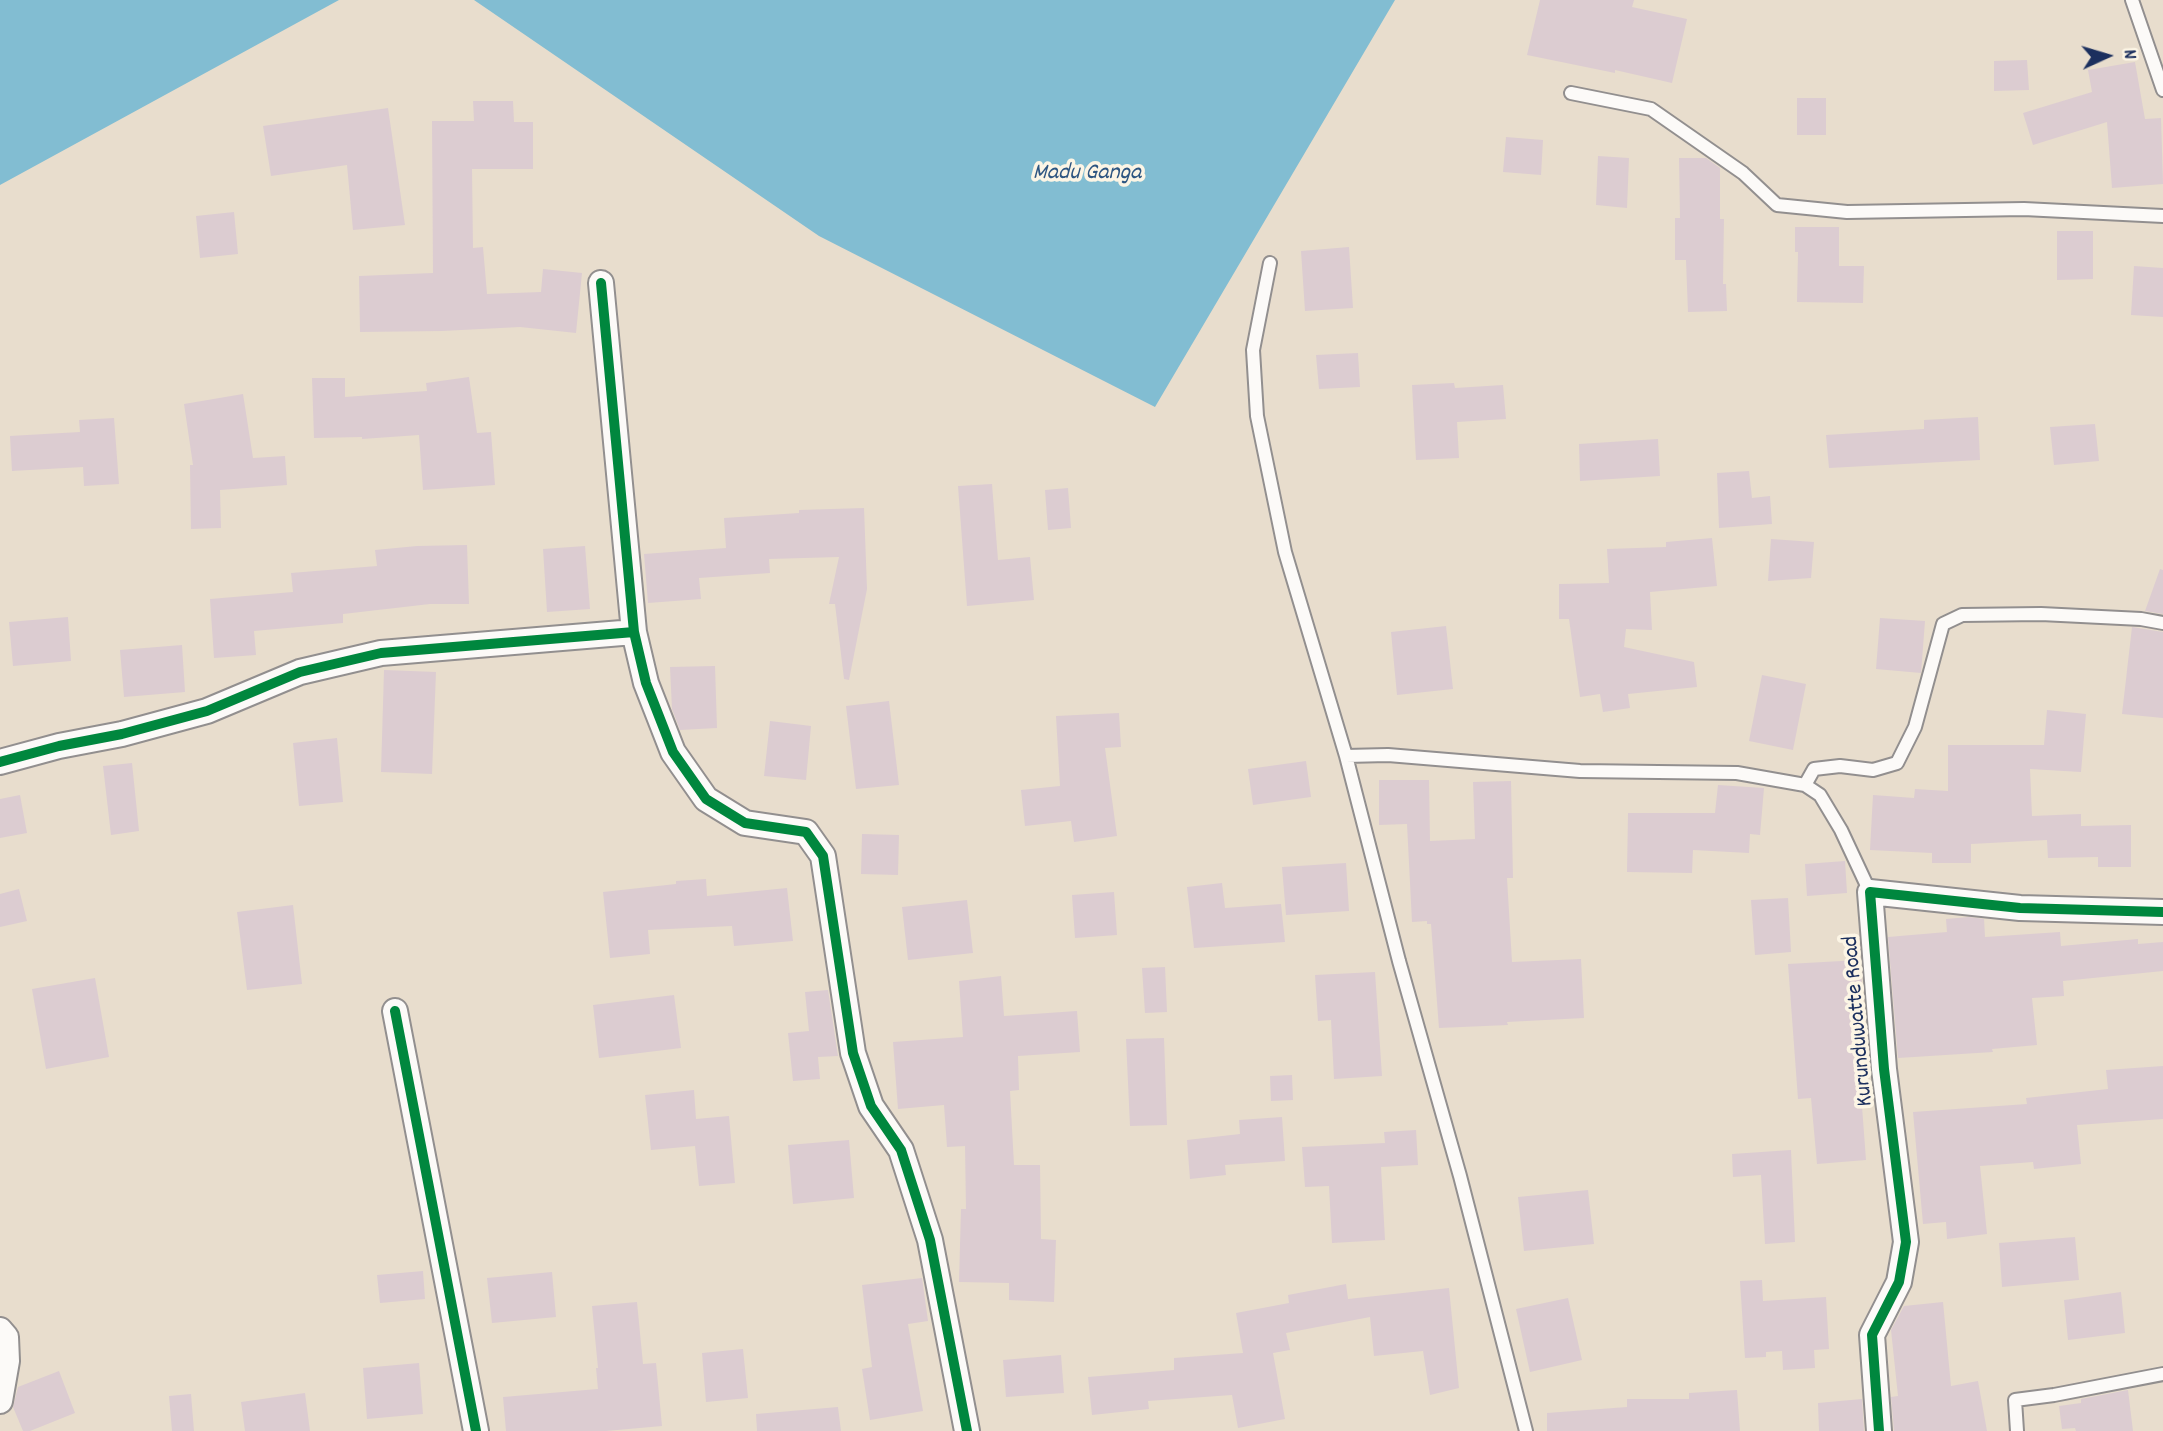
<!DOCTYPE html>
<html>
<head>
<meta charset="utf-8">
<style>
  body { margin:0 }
  #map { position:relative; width:2163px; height:1431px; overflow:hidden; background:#e8ddcd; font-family:Dekko,sans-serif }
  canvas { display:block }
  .north { position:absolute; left:2072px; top:21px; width:70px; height:70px; -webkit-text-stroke:5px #fcf5e5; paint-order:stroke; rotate:86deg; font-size:19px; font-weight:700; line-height:28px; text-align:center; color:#1b2f5e }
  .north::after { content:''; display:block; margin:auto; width:24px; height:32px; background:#1b2f5e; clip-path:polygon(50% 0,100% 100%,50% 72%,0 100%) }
</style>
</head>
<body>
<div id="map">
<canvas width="2163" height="1431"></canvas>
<div class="north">N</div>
</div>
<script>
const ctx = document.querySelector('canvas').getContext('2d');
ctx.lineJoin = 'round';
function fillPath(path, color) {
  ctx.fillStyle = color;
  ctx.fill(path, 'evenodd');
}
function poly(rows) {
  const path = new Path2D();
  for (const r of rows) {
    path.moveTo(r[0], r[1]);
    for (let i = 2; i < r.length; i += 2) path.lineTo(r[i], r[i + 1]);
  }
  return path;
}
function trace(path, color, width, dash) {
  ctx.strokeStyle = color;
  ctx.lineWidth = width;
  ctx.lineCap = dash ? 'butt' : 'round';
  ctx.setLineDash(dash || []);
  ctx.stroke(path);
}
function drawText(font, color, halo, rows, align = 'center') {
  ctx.font = font + ' Dekko,sans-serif';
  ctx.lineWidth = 7;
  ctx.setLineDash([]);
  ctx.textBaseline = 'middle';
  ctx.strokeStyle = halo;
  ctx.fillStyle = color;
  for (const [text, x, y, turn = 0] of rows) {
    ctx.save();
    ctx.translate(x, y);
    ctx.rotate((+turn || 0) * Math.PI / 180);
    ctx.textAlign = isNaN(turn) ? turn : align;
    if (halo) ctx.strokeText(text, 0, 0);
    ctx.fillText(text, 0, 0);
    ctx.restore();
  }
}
fillPath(poly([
  [0,0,339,0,0,185],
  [474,0,1395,0,1155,407,819,236]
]), '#82bdd2');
fillPath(poly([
  [1540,0,1634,0,1632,7,1687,19,1672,83,1615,70,1615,73,1527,55],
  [2027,60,2029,90,1994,91,1994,61],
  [2135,62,2145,119,2161,118,2163,184,2112,188,2107,122,2033,145,2023,113,2092,92,2088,70],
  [1797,98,1826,98,1826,135,1797,135],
  [473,101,513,101,514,122,533,122,533,169,472,169,473,248,483,247,487,294,541,292,543,269,582,273,576,333,520,327,442,331,360,332,359,276,433,273,432,121,474,121],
  [388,108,405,225,353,230,347,165,271,176,263,126],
  [1506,137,1543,140,1541,175,1503,172],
  [1598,156,1629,158,1627,208,1596,205],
  [1679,158,1706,158,1720,168,1720,219,1724,219,1723,284,1726,284,1727,311,1688,312,1686,260,1675,260,1675,218,1680,218],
  [234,212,238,254,200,258,196,216],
  [1795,227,1839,227,1839,266,1864,266,1863,303,1797,302,1798,252,1795,252],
  [2057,231,2093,231,2093,279,2057,280],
  [1349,247,1353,308,1305,311,1301,251],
  [2134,266,2163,268,2163,317,2131,315],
  [1358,353,1360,387,1319,389,1316,355],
  [469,377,477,433,491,432,495,485,423,490,419,435,362,439,362,437,314,438,312,378,345,378,345,397,427,391,426,383],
  [1454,383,1455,388,1503,385,1506,419,1457,422,1459,458,1416,460,1412,385],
  [243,394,253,458,285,456,287,485,220,490,221,528,191,529,190,465,193,465,184,404],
  [1978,417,1980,460,1829,468,1826,435,1924,429,1924,420],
  [114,418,119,484,84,486,83,467,12,471,10,436,80,432,79,420],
  [2095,424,2099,461,2054,465,2050,427],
  [1658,439,1660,476,1580,481,1579,444],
  [1749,471,1752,498,1770,496,1772,524,1719,528,1717,473],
  [992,484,998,560,1030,557,1034,600,967,606,958,486],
  [1068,488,1071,528,1048,530,1045,490],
  [864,508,867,589,849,680,844,679,835,604,829,604,839,557,769,559,770,573,699,578,701,599,648,603,644,554,726,548,724,518,799,513,799,510],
  [1712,538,1717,586,1650,592,1652,630,1626,629,1624,647,1694,662,1697,687,1628,694,1630,708,1603,712,1600,694,1580,697,1569,619,1559,619,1559,584,1609,583,1607,549,1666,547,1666,542],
  [1771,539,1814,542,1811,578,1768,581],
  [467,545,469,604,430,604,343,614,343,623,254,631,256,655,214,658,210,599,293,592,291,573,377,566,375,550,417,546],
  [585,546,590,609,547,612,543,549],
  [2160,569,2163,570,2163,614,2145,611],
  [68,617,71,661,13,666,9,622],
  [1880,618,1925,621,1921,673,1876,669],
  [1446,626,1453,689,1397,695,1391,632],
  [2132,627,2163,632,2163,718,2122,714],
  [182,645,185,692,124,697,120,650],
  [715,666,717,728,680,730,672,709,670,667],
  [384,670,436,672,432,774,381,772],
  [1762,675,1806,684,1793,750,1749,741],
  [889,701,899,785,856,789,846,706],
  [2047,710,2086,714,2081,772,2030,769,2032,816,2081,814,2081,826,2131,825,2131,867,2098,867,2098,857,2048,858,2047,840,1971,844,1971,863,1932,863,1932,853,1870,850,1873,795,1914,798,1915,789,1948,791,1948,745,2044,745],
  [1119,713,1121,747,1105,748,1117,836,1074,842,1071,821,1025,826,1021,790,1060,786,1056,716],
  [770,721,811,726,806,780,764,776],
  [337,738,343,802,299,806,293,743],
  [1306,761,1311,797,1253,805,1248,769],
  [132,763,139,831,111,835,103,766],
  [1379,780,1429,780,1430,841,1475,839,1473,782,1511,781,1513,878,1507,878,1512,962,1581,959,1584,1018,1507,1022,1508,1025,1439,1028,1431,924,1427,924,1427,921,1412,922,1407,824,1379,825],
  [1718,785,1764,788,1760,835,1750,834,1749,853,1693,850,1692,873,1627,872,1628,813,1715,813],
  [20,795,27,833,0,838,0,799],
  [862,834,899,835,898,875,861,874],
  [1845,861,1847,893,1807,896,1805,864],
  [1346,863,1349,911,1286,915,1282,867],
  [706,879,707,896,787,888,793,941,734,946,732,926,648,930,650,954,610,958,603,892,676,884,676,881],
  [1222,883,1225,908,1281,904,1285,942,1194,948,1187,887],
  [19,889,27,921,0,927,0,894],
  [1114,892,1117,935,1075,938,1072,895],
  [1788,898,1791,952,1755,955,1751,900],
  [967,900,973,953,908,960,902,907],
  [293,905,302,984,247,990,237,912],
  [1969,917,1984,919,1985,937,2060,932,2061,946,2138,939,2138,944,2163,942,2163,971,2063,981,2064,996,2032,998,2037,1045,1992,1049,1993,1052,1898,1058,1888,937,1947,932,1946,919],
  [1860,960,1868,1060,1863,1061,1866,1093,1861,1093,1866,1160,1817,1164,1811,1098,1798,1099,1788,964],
  [1165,967,1167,1012,1145,1013,1142,968],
  [1375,972,1382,1076,1334,1079,1331,1020,1318,1021,1315,975],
  [1001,976,1004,1016,1077,1011,1080,1052,1018,1056,1019,1090,1010,1091,1014,1165,1040,1165,1041,1239,1056,1240,1054,1302,1009,1300,1009,1283,959,1282,961,1209,966,1209,965,1146,947,1147,944,1105,898,1109,893,1042,963,1037,959,981],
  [95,978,109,1057,46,1069,32,989],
  [828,990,838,1056,818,1057,820,1079,793,1081,788,1033,809,1031,805,992],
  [674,995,681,1048,599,1058,593,1005],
  [1164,1038,1167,1125,1130,1126,1126,1039],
  [2163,1066,2163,1119,2077,1125,2081,1164,2034,1169,2033,1162,1980,1166,1987,1234,1947,1239,1946,1222,1923,1224,1913,1112,2027,1104,2026,1098,2108,1089,2106,1070],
  [1292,1075,1293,1100,1271,1101,1270,1076],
  [694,1090,696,1119,729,1116,735,1183,699,1186,695,1146,651,1150,645,1095],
  [1282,1117,1285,1161,1225,1165,1226,1175,1190,1179,1187,1140,1240,1134,1239,1120],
  [1416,1130,1418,1165,1381,1167,1385,1240,1332,1243,1329,1186,1305,1187,1302,1147,1385,1143,1384,1132],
  [849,1140,854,1198,793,1204,788,1145],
  [1791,1150,1795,1242,1765,1244,1761,1175,1733,1177,1732,1154],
  [1588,1190,1594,1244,1524,1251,1518,1197],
  [2075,1237,2079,1280,2002,1287,1999,1243],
  [423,1271,425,1299,380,1303,377,1275],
  [552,1272,556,1317,492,1323,487,1278],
  [922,1278,928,1321,908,1324,923,1411,870,1420,862,1369,872,1367,862,1285],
  [1762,1280,1763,1301,1826,1297,1829,1349,1814,1350,1815,1368,1783,1370,1782,1351,1766,1352,1766,1357,1745,1358,1740,1281],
  [1346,1284,1348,1299,1449,1288,1459,1388,1430,1395,1423,1351,1374,1356,1370,1317,1286,1333,1290,1350,1273,1353,1285,1419,1238,1428,1232,1395,1148,1401,1149,1409,1092,1415,1088,1377,1174,1370,1174,1358,1243,1353,1236,1313,1289,1303,1288,1295],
  [2121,1292,2125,1333,2068,1340,2064,1300],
  [1568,1298,1582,1360,1530,1372,1516,1309],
  [637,1302,643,1364,656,1363,662,1426,606,1431,506,1431,503,1397,598,1389,596,1368,598,1368,592,1306],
  [1943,1302,1951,1386,1978,1381,1987,1431,1894,1431,1891,1397,1898,1396,1891,1330,1904,1306],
  [743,1349,748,1398,706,1402,702,1353],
  [1061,1355,1064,1393,1006,1397,1003,1360],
  [419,1363,423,1414,367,1419,363,1368],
  [59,1371,75,1413,30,1431,23,1431,13,1407,18,1387],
  [1737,1390,1740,1431,1547,1431,1547,1413,1627,1407,1627,1399,1689,1399,1689,1393],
  [2128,1390,2133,1431,2076,1431,2075,1428,2062,1429,2059,1406,2081,1403,2081,1399],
  [305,1393,310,1431,245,1431,241,1402],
  [191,1394,194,1431,172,1431,169,1396],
  [1862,1399,1864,1431,1819,1431,1818,1403],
  [838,1407,841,1431,757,1431,756,1414]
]), '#dcccd1');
const lane = poly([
  [2132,0,2163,90],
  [1571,93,1651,109,1743,173,1777,205,1847,212,2024,209,2163,216],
  [1270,263,1253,350,1257,416,1285,552,1346,756,1399,961,1460,1176,1526,1431],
  [1346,756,1388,755,1580,771,1737,773,1805,785,1820,795,1841,830,1870,892],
  [1805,785,1814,769,1840,766,1873,770,1897,763,1915,727,1943,624,1962,615,2041,614,2141,619,2163,623],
  [2017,1431,2015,1400,2054,1395,2163,1374]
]);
const street = poly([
  [601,283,634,632,646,683,673,752,706,799,745,823,806,832,823,856,853,1053,871,1106,901,1150,930,1240,967,1431],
  [0,762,59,746,122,734,207,711,300,672,381,653,634,632],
  [395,1011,476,1431],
  [0,1330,6,1337,7,1361,0,1401],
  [1879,1431,1872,1335,1899,1282,1906,1242,1884,1069,1870,892,2020,908,2163,912]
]);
trace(lane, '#928f8f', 16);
trace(street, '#928f8f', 28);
trace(lane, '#fcfaf8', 12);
trace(street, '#fcfaf8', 24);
trace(poly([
  [601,283,634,632,646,683,673,752,706,799,745,823,806,832,823,856,853,1053,871,1106,901,1150,930,1240,967,1431],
  [0,762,59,746,122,734,207,711,300,672,381,653,634,632],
  [395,1011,476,1431],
  [1879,1431,1872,1335,1899,1282,1906,1242,1884,1069,1870,892,2020,908,2163,912]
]), '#00873e', 10);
drawText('23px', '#1b2f5e', '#fcf5e5', [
  ["Kurunduwatte Road",1860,1021,-95]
]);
drawText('italic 24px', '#2d5581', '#fcf5e5', [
  ["Madu Ganga",1087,175]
]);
</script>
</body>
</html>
